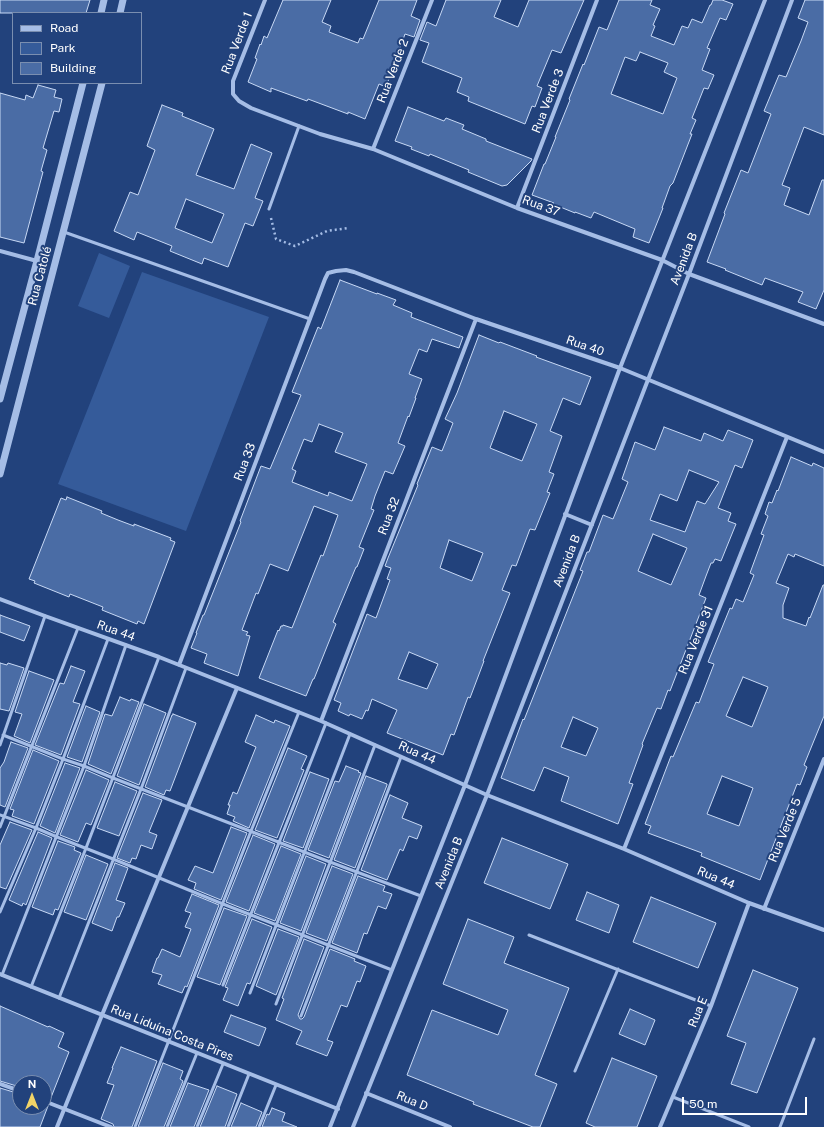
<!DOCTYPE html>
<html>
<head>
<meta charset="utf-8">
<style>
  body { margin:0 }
  #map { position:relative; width:824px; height:1127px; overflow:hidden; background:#22427c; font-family:"Public Sans",sans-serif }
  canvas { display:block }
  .legend { position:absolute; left:12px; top:12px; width:130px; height:72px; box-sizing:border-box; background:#22427c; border:1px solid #7a8eb0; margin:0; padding:5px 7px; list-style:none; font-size:12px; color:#fff }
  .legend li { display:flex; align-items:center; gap:8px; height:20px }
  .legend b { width:20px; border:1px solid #7a8eb0 }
  .north { position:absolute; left:12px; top:1075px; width:40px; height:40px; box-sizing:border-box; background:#22427c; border:1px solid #7a8eb0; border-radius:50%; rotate:0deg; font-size:11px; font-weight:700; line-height:16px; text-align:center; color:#fff }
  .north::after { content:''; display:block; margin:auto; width:14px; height:18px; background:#f2d467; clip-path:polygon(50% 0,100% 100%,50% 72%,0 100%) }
  .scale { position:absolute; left:682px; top:1097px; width:125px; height:18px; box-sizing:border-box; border:2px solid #fff; border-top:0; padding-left:5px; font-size:12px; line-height:14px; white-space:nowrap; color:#fff; -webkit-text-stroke:3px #22427c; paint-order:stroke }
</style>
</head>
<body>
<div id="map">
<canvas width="824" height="1127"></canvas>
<ul class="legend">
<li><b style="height:5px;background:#a5bde6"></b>Road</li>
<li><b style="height:11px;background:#355b9a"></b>Park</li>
<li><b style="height:11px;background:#4a6ca5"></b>Building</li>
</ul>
<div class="north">N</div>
<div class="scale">50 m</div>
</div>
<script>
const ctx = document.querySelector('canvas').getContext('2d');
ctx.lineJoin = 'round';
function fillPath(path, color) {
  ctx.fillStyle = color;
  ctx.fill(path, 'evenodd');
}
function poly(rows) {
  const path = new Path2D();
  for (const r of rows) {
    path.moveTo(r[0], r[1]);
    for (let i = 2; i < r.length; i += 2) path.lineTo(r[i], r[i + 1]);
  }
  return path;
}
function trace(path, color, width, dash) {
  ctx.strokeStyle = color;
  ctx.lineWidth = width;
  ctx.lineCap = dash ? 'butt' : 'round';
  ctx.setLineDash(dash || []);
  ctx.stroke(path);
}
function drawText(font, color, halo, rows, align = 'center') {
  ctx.font = font + ' "Public Sans",sans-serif';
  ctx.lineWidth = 4;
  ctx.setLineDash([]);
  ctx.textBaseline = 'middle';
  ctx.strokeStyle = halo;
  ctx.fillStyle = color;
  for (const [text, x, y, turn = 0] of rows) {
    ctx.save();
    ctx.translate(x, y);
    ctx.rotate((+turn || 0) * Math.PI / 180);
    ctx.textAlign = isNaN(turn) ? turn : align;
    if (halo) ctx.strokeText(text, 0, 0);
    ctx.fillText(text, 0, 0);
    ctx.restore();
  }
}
fillPath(poly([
  [99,253,130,266,109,318,78,306],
  [142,272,269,317,186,531,58,484]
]), '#355b9a');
const building = poly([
  [0,0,90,0,86,13,0,13,0,0],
  [283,0,331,0,322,22,331,26,329,32,358,43,360,38,363,39,379,0,417,0,411,16,420,20,414,37,405,34,386,87,379,84,365,119,348,112,348,114,308,99,307,101,271,88,271,92,248,82,257,59,255,58,260,44,261,45,264,36,267,38,283,0],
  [446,0,501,0,494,17,518,27,529,0,584,0,561,53,552,50,537,86,542,88,535,107,532,106,525,124,468,101,469,97,457,92,462,78,422,62,429,43,420,40,427,22,436,26,446,0],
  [619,0,652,0,650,5,660,9,653,25,655,26,651,36,674,45,682,26,688,28,692,19,702,23,710,5,711,5,713,0,722,0,733,4,726,20,720,18,707,48,710,49,702,70,714,75,708,89,704,88,692,118,696,120,690,134,692,134,673,183,670,186,662,208,663,208,649,243,633,237,635,229,594,212,591,218,575,212,575,213,553,204,554,203,532,195,544,164,545,164,556,137,555,137,570,100,569,99,583,64,584,65,599,27,607,30,619,0],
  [640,52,668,63,664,72,677,78,663,114,611,94,625,57,636,61,640,52],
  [805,0,824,0,824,135,804,127,782,185,790,188,784,205,809,215,822,180,824,180,824,290,816,309,798,302,803,292,765,278,762,285,725,270,726,269,707,262,725,214,724,213,741,170,748,173,771,114,764,111,779,75,786,77,801,41,808,22,798,18,805,0],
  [38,85,56,90,54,97,62,99,59,112,54,111,43,148,47,150,41,171,43,172,24,243,0,237,0,93,25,100,26,95,33,98,38,85],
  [162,105,183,113,182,116,214,129,196,175,234,189,251,144,272,153,255,198,263,201,253,226,245,223,228,267,204,258,202,264,170,251,172,246,137,232,134,240,114,231,130,192,138,195,155,150,147,146,162,105],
  [186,199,224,214,212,243,175,228,186,199],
  [408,107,444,121,446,118,464,125,462,129,486,139,486,141,532,159,531,161,507,185,502,186,468,172,469,170,430,154,429,156,411,149,412,147,395,141,408,107],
  [340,280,377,294,377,293,396,300,393,305,412,313,411,317,463,337,459,348,432,339,427,352,419,349,409,374,422,379,415,398,416,398,409,417,408,416,398,443,405,446,393,474,385,471,375,496,371,509,374,510,359,547,364,549,357,567,356,567,333,622,336,624,314,679,313,679,306,696,259,678,278,630,279,631,281,626,283,626,283,625,292,628,321,555,323,556,338,515,314,506,288,571,270,564,258,594,256,593,242,630,248,632,246,635,250,636,238,676,204,663,207,654,191,648,197,633,196,633,203,615,204,615,241,522,240,521,261,466,270,469,301,395,292,392,318,327,321,329,340,280],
  [319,424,343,433,335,452,367,464,352,501,329,492,328,496,292,482,296,471,292,469,304,439,312,442,319,424],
  [479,335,499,343,500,342,537,356,536,357,591,377,580,405,563,398,550,431,562,436,549,472,554,474,547,492,550,493,535,530,530,529,516,566,512,565,502,590,510,593,483,661,484,661,470,698,468,697,454,735,451,734,443,755,387,733,397,710,372,699,368,711,366,710,362,719,350,714,349,716,338,711,341,703,334,700,367,614,376,618,390,580,387,579,391,568,385,566,388,558,418,485,417,484,432,447,442,451,453,423,445,419,457,393,479,335],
  [504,411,537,424,522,461,490,448,504,411],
  [449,540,483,553,472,581,440,568,449,540],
  [409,652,438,664,427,689,398,679,409,652],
  [664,427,701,441,704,433,723,441,728,430,753,440,742,468,735,465,718,508,731,513,728,521,736,524,721,561,715,559,713,563,711,563,706,576,699,595,706,598,670,691,668,690,661,709,657,708,642,744,643,745,629,783,633,784,618,824,561,801,569,777,544,767,534,791,501,778,523,719,524,720,583,571,580,570,587,552,589,552,603,515,613,519,628,482,622,479,635,442,655,450,664,427],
  [689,470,719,482,705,504,697,501,685,532,650,520,660,494,677,501,689,470],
  [653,534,687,548,671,585,638,571,653,534],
  [573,717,598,728,586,756,561,747,573,717],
  [791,457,812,466,813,463,824,468,824,566,795,554,794,557,788,554,776,583,789,588,783,605,783,618,806,626,809,617,810,618,823,585,824,585,824,716,804,765,807,767,800,785,797,784,760,880,701,856,702,853,648,833,651,826,645,824,671,756,673,757,696,702,699,703,714,664,708,662,730,608,732,609,736,599,743,602,754,575,750,573,764,535,761,534,768,516,765,514,769,502,772,503,777,490,778,491,791,457],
  [743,677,768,687,752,727,726,716,743,677],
  [722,776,753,788,739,826,707,814,722,776],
  [67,497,102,511,101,513,118,520,134,526,134,524,171,538,170,540,175,542,144,624,138,621,137,624,102,610,103,607,70,594,69,597,34,583,35,581,29,579,61,498,66,500,67,497],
  [0,615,30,626,24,641,0,632,0,615],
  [0,663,7,665,8,663,24,668,9,711,0,709,0,663],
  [71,666,85,671,73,702,80,704,61,755,35,745,60,683,64,684,71,666],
  [29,671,54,680,30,743,14,736,22,714,15,712,29,671],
  [120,697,130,701,131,699,139,702,111,774,88,764,105,714,112,716,120,697],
  [144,704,166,713,139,785,117,776,144,704],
  [86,706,100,712,82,762,67,757,86,706],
  [173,714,196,723,170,791,166,790,164,795,145,787,172,715,173,715,173,714],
  [256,715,274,723,275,720,290,726,249,828,233,821,235,817,227,814,230,805,228,805,233,792,237,794,256,747,245,742,256,715],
  [11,742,28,748,5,807,0,805,0,768,4,762,11,742],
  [288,748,307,756,301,769,304,770,277,838,255,830,288,748],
  [33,750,59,761,34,824,12,816,14,810,10,809,33,750],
  [65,763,80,768,55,833,40,826,65,763],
  [346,766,359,771,358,772,361,773,329,858,308,850,335,781,339,782,346,766],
  [86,770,109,780,91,825,86,823,78,842,60,835,86,770],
  [310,772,329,779,303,848,283,841,310,772],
  [366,776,387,784,387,785,355,868,334,860,366,776],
  [115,782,137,791,119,836,97,828,115,782],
  [143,793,162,800,149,832,157,835,152,849,141,845,136,859,132,858,130,863,117,858,143,793],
  [390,795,408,803,402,818,422,826,417,839,409,836,403,851,400,849,387,880,361,870,390,795],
  [10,822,32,830,6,889,0,887,0,845,10,822],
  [231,827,247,833,221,900,194,889,196,883,188,880,195,866,213,873,231,827],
  [38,832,52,838,26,905,23,903,22,906,9,900,38,832],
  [253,835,275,844,249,911,226,902,253,835],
  [502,838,568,864,550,909,484,883,502,838],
  [58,841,75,847,74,850,81,853,58,910,55,909,53,915,32,907,58,841],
  [281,846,301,854,275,921,254,913,281,846],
  [86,855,108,864,86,920,64,912,86,855],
  [306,856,326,864,301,931,280,923,306,856],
  [115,863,128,868,116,900,125,903,119,917,117,917,112,931,92,923,115,863],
  [332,866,353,874,327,941,306,933,332,866],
  [358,876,385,886,383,891,392,894,386,909,378,906,367,934,364,933,357,953,332,943,358,876],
  [587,892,619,905,609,933,576,920,587,892],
  [192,894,219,905,187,987,185,986,182,993,158,984,162,975,152,972,157,958,158,958,162,949,180,957,191,929,185,927,191,913,185,911,192,894],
  [651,897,716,923,698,968,633,942,651,897],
  [224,908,247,916,220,985,197,977,224,908],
  [252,919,272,927,250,984,247,983,238,1006,223,1000,228,988,225,987,252,919],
  [468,919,514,937,504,963,569,988,535,1075,557,1084,540,1127,533,1127,473,1104,474,1102,407,1075,432,1010,498,1035,508,1010,443,984,468,919],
  [278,929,299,937,276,995,256,986,278,929],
  [304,939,324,947,298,1015,300,1019,302,1019,304,1017,330,949,355,959,354,961,366,966,360,982,357,981,347,1007,341,1005,327,1040,333,1042,327,1056,296,1044,302,1031,276,1020,284,999,282,998,304,939],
  [753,970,798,988,757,1093,731,1084,746,1043,727,1036,753,970],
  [0,1006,48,1027,49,1026,64,1033,58,1047,69,1052,50,1100,44,1098,44,1083,20,1083,20,1087,0,1081,0,1006],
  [630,1009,655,1020,645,1045,619,1034,630,1009],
  [231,1015,266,1028,259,1046,224,1032,231,1015],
  [121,1047,157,1061,132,1127,114,1127,113,1124,101,1119,114,1085,107,1083,113,1068,112,1068,121,1047],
  [612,1058,657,1076,637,1127,595,1127,586,1123,612,1058],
  [163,1063,183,1071,180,1079,183,1081,164,1127,138,1127,163,1063],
  [188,1083,209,1090,194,1127,170,1127,188,1083],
  [217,1086,237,1094,225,1127,200,1127,217,1086],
  [0,1088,20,1094,20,1107,44,1107,44,1105,48,1106,40,1127,0,1127,0,1088],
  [241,1103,262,1112,256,1127,231,1127,241,1103],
  [272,1108,285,1113,282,1121,297,1127,262,1127,267,1114,269,1115,272,1108]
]);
fillPath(building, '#4a6ca5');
trace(building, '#c8d9f5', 1);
trace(poly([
  [271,218,276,239,295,246,327,231,348,228]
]), '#a5bde6', 2.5, [2, 3]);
trace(poly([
  [269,209,299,126],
  [64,232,310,319],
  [3,735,63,759,84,766,113,778,330,862,421,896],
  [0,745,45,616],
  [0,815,36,828,57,837,113,859,223,904,392,970],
  [0,827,78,628],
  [0,912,36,828,63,759,108,639],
  [529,935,711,1006],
  [2,975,84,766,126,645],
  [223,985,326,723],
  [31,987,86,848,159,657],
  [250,993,350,734],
  [59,998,141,789,186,668],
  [276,1004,375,745],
  [301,1016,401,757],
  [575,1071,618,969],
  [673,1097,749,1127],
  [135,1127,251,831,299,712],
  [167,1127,197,1053],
  [197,1127,223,1064],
  [228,1127,249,1074],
  [259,1127,276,1085],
  [780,1127,814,1039]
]), '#a5bde6', 3);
trace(poly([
  [265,0,233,81,233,94,239,101,251,108,320,134,373,149,517,208,662,260,689,274,824,324],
  [373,149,432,0],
  [517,208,597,0],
  [0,251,37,261],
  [565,514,592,525],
  [0,599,45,616,159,657,321,721,487,795,624,849,749,903,824,930],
  [179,665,325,279,328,273,336,271,346,270,354,272,476,319,620,368,824,452],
  [321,721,476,319],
  [624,849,787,437],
  [764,909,824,759],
  [0,974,338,1109],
  [0,1084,20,1091],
  [366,1093,450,1127],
  [44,1101,111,1127],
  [57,1127,102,1015,237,688],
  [330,1127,465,785,620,368,765,0],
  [353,1127,487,795,689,274,792,0],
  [660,1127,711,1006,749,903]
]), '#a5bde6', 4);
trace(poly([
  [101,13,104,0],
  [120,13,123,0],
  [0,399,37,261,83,83],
  [0,474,102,83]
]), '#a5bde6', 7);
drawText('12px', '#fff', '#22427c', [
  ["Rua Verde 1",237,43,-69],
  ["Rua Verde 2",393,71,-69],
  ["Rua Verde 3",548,101,-69],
  ["Rua 37",541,206,20],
  ["Avenida B",684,259,-69],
  ["Rua Catolé",40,276,-75],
  ["Rua 40",585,346,19],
  ["Rua 33",245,462,-69],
  ["Rua 32",389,516,-69],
  ["Avenida B",567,561,-69],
  ["Rua 44",116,631,20],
  ["Rua Verde 31",696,640,-68],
  ["Rua 44",417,753,24],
  ["Rua Verde 5",785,830,-68],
  ["Avenida B",449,863,-68],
  ["Rua 44",716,878,23],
  ["Rua E",698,1012,-68],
  ["Rua Liduína Costa Pires",172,1033,22],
  ["Rua D",412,1101,22]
]);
</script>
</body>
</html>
